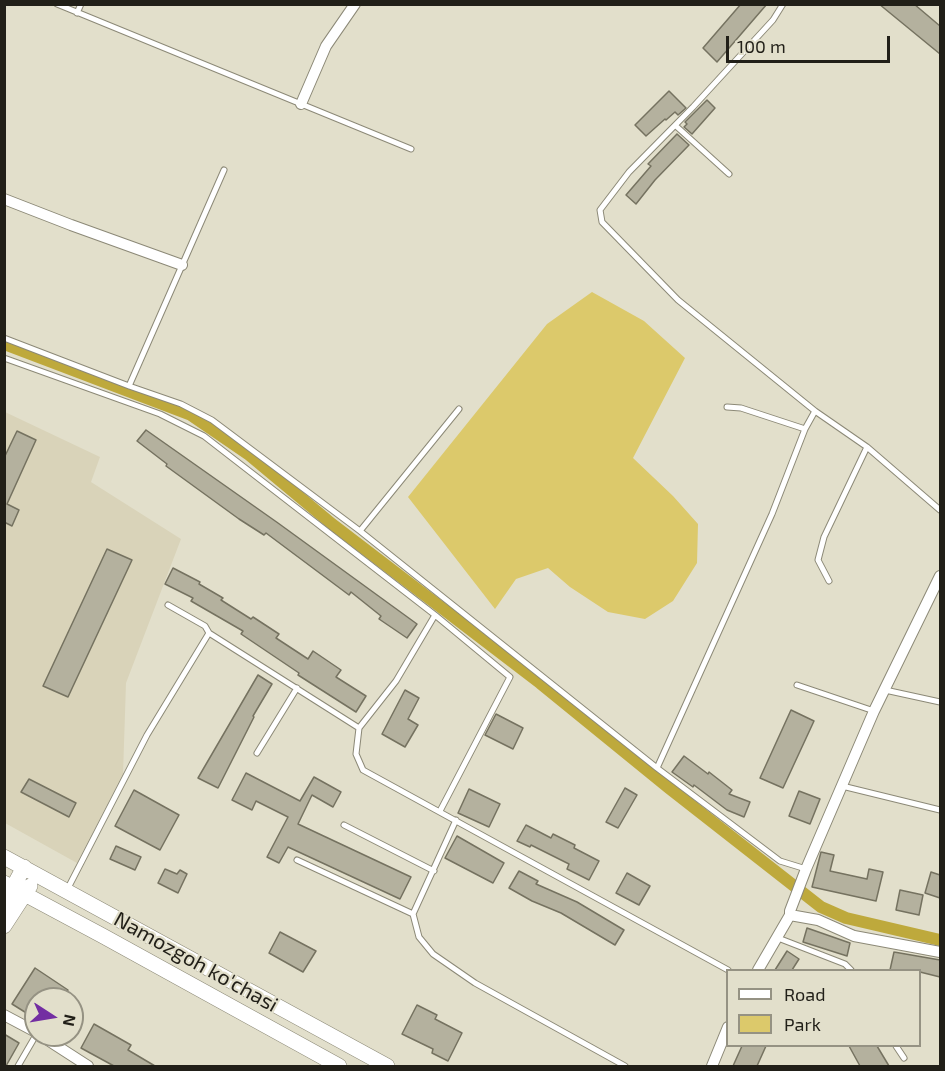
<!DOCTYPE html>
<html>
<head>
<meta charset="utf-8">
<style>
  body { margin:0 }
  #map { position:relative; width:945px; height:1071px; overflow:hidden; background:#e2dfcb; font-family:"Exo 2",sans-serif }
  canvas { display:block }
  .frame { position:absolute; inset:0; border:6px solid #211f18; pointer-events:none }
  .legend { position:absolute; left:726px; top:969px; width:195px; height:78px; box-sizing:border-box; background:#e2dfcb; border:2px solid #959283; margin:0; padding:8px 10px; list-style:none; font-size:18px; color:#211f18 }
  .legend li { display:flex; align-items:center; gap:12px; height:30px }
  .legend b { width:30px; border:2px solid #959283 }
  .north { position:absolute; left:24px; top:987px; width:60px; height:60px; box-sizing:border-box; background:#e2dfcb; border:2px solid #959283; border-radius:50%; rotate:102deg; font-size:16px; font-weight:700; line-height:24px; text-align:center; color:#211f18 }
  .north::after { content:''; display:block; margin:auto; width:21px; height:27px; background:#732ea2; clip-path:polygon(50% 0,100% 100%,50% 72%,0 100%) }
  .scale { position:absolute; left:726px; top:36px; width:164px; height:27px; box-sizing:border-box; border:3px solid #211f18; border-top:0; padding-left:8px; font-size:18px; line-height:21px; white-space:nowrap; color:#211f18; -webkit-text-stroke:4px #e2dfcb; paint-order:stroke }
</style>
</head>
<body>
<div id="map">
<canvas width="945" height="1071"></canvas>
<div class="frame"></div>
<ul class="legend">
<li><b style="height:8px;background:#fff"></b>Road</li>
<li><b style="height:16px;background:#dcc96b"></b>Park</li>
</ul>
<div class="north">N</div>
<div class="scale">100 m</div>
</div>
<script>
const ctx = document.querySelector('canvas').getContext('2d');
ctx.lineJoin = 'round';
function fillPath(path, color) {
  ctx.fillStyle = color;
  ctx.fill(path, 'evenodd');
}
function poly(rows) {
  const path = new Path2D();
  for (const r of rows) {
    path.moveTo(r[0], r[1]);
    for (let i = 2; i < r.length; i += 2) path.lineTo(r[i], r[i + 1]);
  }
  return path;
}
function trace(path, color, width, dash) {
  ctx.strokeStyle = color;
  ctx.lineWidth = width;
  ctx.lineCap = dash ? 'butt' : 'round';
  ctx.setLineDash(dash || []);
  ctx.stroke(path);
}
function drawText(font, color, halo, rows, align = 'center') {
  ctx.font = font + ' "Exo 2",sans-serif';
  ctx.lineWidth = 4.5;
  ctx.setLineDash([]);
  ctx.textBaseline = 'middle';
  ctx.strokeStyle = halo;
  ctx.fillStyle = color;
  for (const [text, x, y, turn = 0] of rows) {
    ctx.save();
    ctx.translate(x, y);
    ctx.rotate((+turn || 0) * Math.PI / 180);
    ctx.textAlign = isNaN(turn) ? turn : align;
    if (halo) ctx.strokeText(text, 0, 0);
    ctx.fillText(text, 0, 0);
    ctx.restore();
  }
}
fillPath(poly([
  [5,412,100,457,91,482,181,539,126,683,123,774,77,863,5,823]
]), '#d9d3b9');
fillPath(poly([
  [592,292,644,321,685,358,633,458,673,496,698,524,697,563,673,601,645,619,608,612,570,587,548,568,516,579,495,609,408,497,547,324]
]), '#dcc96b');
trace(poly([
  [4,344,191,415,248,454,332,524,540,683,669,788,821,907,846,918,940,940]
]), '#bea93c', 12);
const building = poly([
  [741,4,767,4,717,62,703,48,741,4],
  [879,4,914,4,940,26,940,54,879,4],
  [669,91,686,108,678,115,675,112,666,120,665,119,646,136,635,125,669,91],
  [707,100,715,108,692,134,684,127,687,124,685,122,707,100],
  [677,134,689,145,655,180,636,204,626,195,651,166,648,164,677,134],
  [146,430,278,523,417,624,407,638,379,619,381,616,351,592,349,595,266,533,264,535,239,519,166,466,167,464,137,441,146,430],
  [17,431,36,440,7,504,19,510,12,526,4,522,4,458,17,431],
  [107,549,132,560,68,697,43,686,107,549],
  [173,568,200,582,199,584,223,598,221,600,251,619,253,617,279,634,276,638,308,659,313,651,341,670,336,677,366,696,356,712,298,675,299,673,241,634,243,631,191,601,193,598,165,584,173,568],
  [258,675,272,684,253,716,254,717,218,788,198,778,258,675],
  [405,690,419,698,408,719,418,725,405,747,382,734,405,690],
  [791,710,814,721,783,788,760,778,791,710],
  [496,714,523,728,513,749,485,735,496,714],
  [684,756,708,774,709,772,732,790,729,794,750,802,744,817,727,810,694,785,693,787,672,772,684,756],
  [246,773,300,801,314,777,341,792,333,807,312,795,298,824,411,877,400,899,288,847,279,863,267,857,288,817,256,801,252,810,232,800,246,773],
  [29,779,76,803,69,817,21,792,29,779],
  [625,788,637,795,618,828,606,822,625,788],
  [469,789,500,804,489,827,458,813,469,789],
  [134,790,179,815,160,850,115,826,134,790],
  [799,791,820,799,810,824,789,816,799,791],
  [526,825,551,838,553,834,575,845,574,848,599,861,589,880,567,869,569,864,531,845,530,847,517,841,526,825],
  [457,836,504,863,493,883,445,858,457,836],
  [116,846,141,857,135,870,110,859,116,846],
  [821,852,834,855,830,871,867,879,869,869,883,872,876,901,812,887,821,852],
  [165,869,177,874,180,870,187,874,178,893,158,883,165,869],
  [519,871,538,881,536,884,577,902,624,930,615,945,561,913,532,901,509,888,519,871],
  [931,872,940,875,940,898,925,893,931,872],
  [627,873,650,886,639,905,616,893,627,873],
  [900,890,923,895,919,915,896,910,900,890],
  [807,928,850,943,847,956,803,942,807,928],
  [280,932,316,951,303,972,269,953,280,932],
  [787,951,799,959,792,970,775,970,787,951],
  [894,952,940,960,940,977,920,972,920,970,890,970,894,952],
  [35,968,68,990,61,999,36,999,36,1019,12,1004,35,968],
  [417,1005,437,1015,435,1019,462,1033,448,1061,432,1053,433,1049,402,1034,417,1005],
  [94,1024,131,1045,128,1050,155,1066,114,1066,81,1048,94,1024],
  [4,1034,19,1043,6,1066,4,1066,4,1034],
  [742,1046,766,1046,757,1066,733,1066,742,1046],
  [849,1046,877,1046,889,1066,860,1066,849,1046]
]);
fillPath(building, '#b4b19e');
trace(building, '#757260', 1.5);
const service = poly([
  [57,4,411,149],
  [77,13,81,4],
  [676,126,729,174],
  [4,338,129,386,181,404,212,420,360,531],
  [4,358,160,414,204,436,435,615,510,677,440,811],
  [129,386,224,170],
  [727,407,741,408,805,429],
  [459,409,360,531,657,768,780,861,806,869],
  [815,411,867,447,940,510],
  [829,581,818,560,824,537,867,447],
  [168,605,205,626,209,633,359,728],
  [435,615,396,681,359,728,356,754,363,770,728,970],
  [797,685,874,711],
  [885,690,940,702],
  [257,753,297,688],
  [657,768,772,514,805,429,815,411,678,300,602,222,600,210,629,172,693,107,773,20,783,4],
  [842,786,940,810],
  [344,825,434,871],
  [297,860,413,914,419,937,433,954,475,983,625,1066],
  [67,890,147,735,209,633],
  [413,914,456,820],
  [778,938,845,964,851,970],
  [896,1046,904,1058],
  [18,1066,36,1035]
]);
const minor = poly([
  [301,104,326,46,355,4],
  [4,199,71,225,182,265],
  [790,915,818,920,854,936,940,952],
  [758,970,790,915,790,911,806,869,874,711,940,576],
  [4,1015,36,1032],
  [40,1035,88,1066],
  [712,1066,728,1027]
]);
const secondary = poly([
  [4,857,387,1066],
  [4,883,103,936,339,1066],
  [4,904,24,867],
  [4,926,30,886]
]);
trace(service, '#8c8977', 7);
trace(minor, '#8c8977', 12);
trace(secondary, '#8c8977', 16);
trace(service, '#fff', 5);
trace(minor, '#fff', 10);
trace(secondary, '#fff', 15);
drawText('21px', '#211f18', '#e2dfcb', [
  ["Namozgoh ko'chasi",196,962,29]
]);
</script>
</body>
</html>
